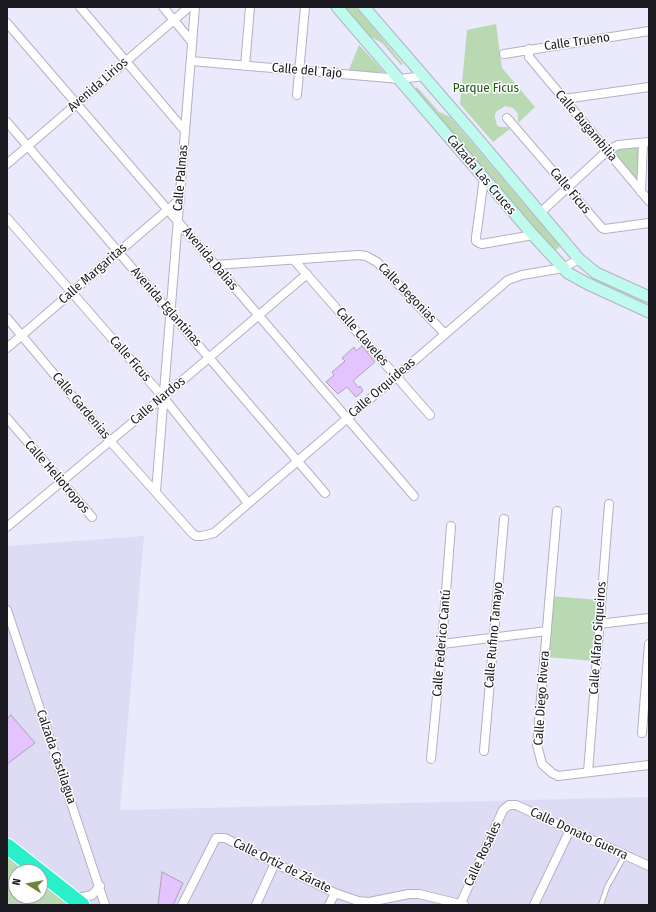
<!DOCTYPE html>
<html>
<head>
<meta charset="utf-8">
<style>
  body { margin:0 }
  #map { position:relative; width:656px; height:912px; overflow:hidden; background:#ebe9fc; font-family:"Fira Sans Condensed",sans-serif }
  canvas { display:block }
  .frame { position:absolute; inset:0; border:8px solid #1c1b22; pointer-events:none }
  .north { position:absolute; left:8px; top:864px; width:40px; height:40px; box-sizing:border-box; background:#fff; border:1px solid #a4a4a7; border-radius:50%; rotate:281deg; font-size:11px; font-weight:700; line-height:16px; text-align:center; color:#1c1b22 }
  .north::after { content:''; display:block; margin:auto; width:14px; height:18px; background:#708435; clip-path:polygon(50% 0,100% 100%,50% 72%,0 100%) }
</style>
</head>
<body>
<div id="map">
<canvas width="656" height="912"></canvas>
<div class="frame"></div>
<div class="north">N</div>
</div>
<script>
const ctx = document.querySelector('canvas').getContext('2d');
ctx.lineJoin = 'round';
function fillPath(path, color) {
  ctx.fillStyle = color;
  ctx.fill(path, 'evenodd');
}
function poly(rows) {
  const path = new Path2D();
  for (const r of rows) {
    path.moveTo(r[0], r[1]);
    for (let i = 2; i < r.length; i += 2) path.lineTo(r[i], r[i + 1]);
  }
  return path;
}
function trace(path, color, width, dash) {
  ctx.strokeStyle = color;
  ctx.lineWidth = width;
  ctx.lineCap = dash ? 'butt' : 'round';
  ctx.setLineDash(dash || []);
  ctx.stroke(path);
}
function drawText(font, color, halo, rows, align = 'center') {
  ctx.font = font + ' "Fira Sans Condensed",sans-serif';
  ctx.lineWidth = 3;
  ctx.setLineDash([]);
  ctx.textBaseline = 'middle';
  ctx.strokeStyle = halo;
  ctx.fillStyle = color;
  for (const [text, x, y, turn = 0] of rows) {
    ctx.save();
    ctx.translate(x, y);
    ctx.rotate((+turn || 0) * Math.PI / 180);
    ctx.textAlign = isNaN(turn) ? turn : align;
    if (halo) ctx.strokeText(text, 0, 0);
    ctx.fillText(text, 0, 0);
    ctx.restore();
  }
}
fillPath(poly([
  [144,536,120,810,649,797,649,905,7,905,7,546],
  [16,872,40,872,40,896,16,896]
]), '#dedcf5');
fillPath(poly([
  [345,7,356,7,403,64,401,65,382,43,371,37],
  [496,24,502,68,535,107,518,123,518,114,513,108,505,106,497,111,495,114,495,118,497,125,500,127,507,127,510,129,493,142,460,104,467,30],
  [359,45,384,72,348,72],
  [417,87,439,112,450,117,560,246,555,251,504,194,415,89],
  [642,144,640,190,608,151],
  [550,596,599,600,595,661,546,657],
  [7,847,39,872,16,872,16,896,40,896,40,873,82,905,8,905]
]), '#b8d9b1');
const building = poly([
  [362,346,375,362,353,381,359,388,360,386,363,391,356,397,347,387,338,394,326,382,334,375,332,372,345,361,342,358,354,347,356,351,362,346],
  [11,715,35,743,7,764,7,719,11,715],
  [162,872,183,883,173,905,158,905,162,872]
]);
fillPath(building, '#e3c4fe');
trace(building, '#aca3b4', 1);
const lane = poly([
  [601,905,607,887,625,855]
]);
const street = poly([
  [80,7,185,131],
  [163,7,192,42],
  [7,23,414,496],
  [529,49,529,57,649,201],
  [504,54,649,31],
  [191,61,400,79,424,76],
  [245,66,250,7],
  [297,95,305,7],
  [564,99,649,87],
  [507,118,602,228,605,229,649,223],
  [7,122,325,493],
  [7,164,189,7],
  [484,178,476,237,476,241,479,243,482,244,533,235],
  [641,192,643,143],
  [540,213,607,151,618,145,649,142],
  [7,218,163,397,248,503],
  [294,260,430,415],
  [215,265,359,255,366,256,377,262,445,334],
  [7,318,110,441,192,533,196,536,202,536,214,533,508,280,522,275,563,268,579,259],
  [7,348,179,200],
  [7,418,92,517],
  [156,492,195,7],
  [557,511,537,745,542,764,552,773,558,776,649,765],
  [7,527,163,397,307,274],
  [7,610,105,905],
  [599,624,649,618],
  [442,644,547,631],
  [642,733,649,644],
  [484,751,504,519],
  [431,759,442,644,451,526],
  [588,772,609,504],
  [73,896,83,897,92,895,100,886],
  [182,905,216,838,225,838,335,893,358,901,369,902,409,894,419,894,464,905],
  [256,905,275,863],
  [329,905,335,893],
  [460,905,503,810,509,805,516,805,649,866],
  [534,905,570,830]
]);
const secondary = poly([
  [337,7,533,235,568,273,588,284,649,312],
  [364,7,472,132,579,259,596,273,649,297]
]);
const highway = poly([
  [7,846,82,905]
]);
trace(lane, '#b3b1c3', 6);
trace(street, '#b3b1c3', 10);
trace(secondary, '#b3b1c3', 13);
trace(highway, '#fff', 17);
trace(lane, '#fff', 4);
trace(street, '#fff', 8);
trace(secondary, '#bffaef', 11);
trace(highway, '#29f0ca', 15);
drawText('13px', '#1c1b22', '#fff', [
  ["Calle Trueno",577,42,-8],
  ["Calle del Tajo",307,71,5],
  ["Avenida Lirios",98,85,-41],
  ["Calle Bugambilia",586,126,50],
  ["Calzada Las Cruces",481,175,50],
  ["Calle Palmas",181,178,-85],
  ["Calle Ficus",570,191,50],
  ["Avenida Dalias",210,259,50],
  ["Calle Margaritas",93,274,-41],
  ["Calle Begonias",407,293,46],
  ["Avenida Eglantinas",166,307,49],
  ["Calle Claveles",362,337,49],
  ["Calle Ficus",130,359,49],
  ["Calle Orquídeas",382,388,-41],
  ["Calle Nardos",158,401,-40],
  ["Calle Gardenias",81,406,50],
  ["Calle Heliotropos",57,477,49],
  ["Calle Rufino Tamayo",494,635,-85],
  ["Calle Alfaro Siqueiros",598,638,-86],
  ["Calle Federico Cantú",442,643,-85],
  ["Calle Diego Rivera",542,698,-86],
  ["Calzada Castilagua",56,757,71],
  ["Calle Donato Guerra",579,834,25],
  ["Calle Rosales",483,854,-65],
  ["Calle Ortiz de Zárate",282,866,26]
]);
drawText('13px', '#1f5815', '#fff', [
  ["Parque Ficus",486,88]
]);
</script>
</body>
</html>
